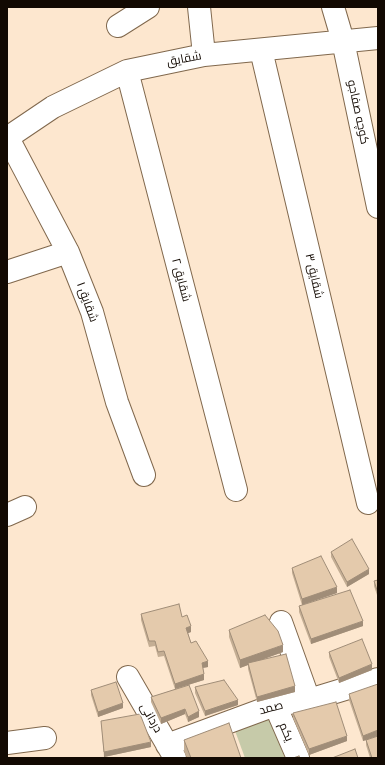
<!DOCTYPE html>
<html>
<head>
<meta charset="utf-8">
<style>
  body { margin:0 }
  #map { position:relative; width:385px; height:765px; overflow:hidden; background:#fde7cf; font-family:"IBM Plex Serif",serif }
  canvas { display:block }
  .frame { position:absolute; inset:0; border:8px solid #120902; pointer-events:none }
</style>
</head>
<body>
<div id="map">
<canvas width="385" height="765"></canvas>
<div class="frame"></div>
</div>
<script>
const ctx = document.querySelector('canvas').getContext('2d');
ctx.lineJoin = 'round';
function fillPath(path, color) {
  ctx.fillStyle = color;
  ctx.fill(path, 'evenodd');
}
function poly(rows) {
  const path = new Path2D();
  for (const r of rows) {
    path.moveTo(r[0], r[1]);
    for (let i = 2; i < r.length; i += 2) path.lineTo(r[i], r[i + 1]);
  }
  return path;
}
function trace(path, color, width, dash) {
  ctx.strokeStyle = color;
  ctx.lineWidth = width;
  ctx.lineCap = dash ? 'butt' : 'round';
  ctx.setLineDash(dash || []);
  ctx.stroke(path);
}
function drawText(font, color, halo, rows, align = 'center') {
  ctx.font = font + ' "IBM Plex Serif",Cairo,serif';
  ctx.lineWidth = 3;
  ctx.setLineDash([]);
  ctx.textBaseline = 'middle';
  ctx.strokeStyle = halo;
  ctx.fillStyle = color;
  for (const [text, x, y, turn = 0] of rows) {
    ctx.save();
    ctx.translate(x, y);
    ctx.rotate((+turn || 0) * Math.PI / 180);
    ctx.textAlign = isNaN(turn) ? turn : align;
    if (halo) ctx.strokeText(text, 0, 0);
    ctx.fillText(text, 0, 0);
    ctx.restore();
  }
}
fillPath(poly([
  [269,715,285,758,245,758,234,728]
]), '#c6caa9');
const minor = poly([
  [199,7,204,55],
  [333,7,343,41,378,207],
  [118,26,148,7],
  [261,50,368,503],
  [127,71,236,490],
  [7,138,53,107,127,71,204,55,378,38],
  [8,138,68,252,92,312,117,402,144,475],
  [7,272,68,252],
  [7,515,25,507],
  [281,622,309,700],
  [128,677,175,758],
  [275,705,298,758],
  [7,743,45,738],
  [167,745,275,705,309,700,378,679]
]);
trace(minor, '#80684d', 24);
trace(minor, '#fff', 22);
fillPath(poly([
  [331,552,369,574,347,587,331,557],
  [292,568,337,593,302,605,292,573],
  [378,580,378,598,374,586,374,581],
  [299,606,363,626,311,644,299,612],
  [141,614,182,617,191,632,188,633,191,643,208,667,203,668,204,680,175,689,164,656,158,657,155,646,149,647,141,620],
  [229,630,283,652,263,659,295,692,257,702,248,669,248,665,240,668,229,637],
  [329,652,372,670,339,683,329,657],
  [189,685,199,717,188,722,185,714,161,724,151,702,151,697],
  [195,687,238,705,205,716,195,693],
  [91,690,123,708,98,717,91,695],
  [349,694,378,758,370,758,366,745,366,740,363,741,349,700],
  [293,713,347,741,309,755,293,718],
  [101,721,151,747,104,757],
  [184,740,241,758,187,758,184,751]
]), '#c4ae94');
fillPath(poly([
  [369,569,369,574,347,587,347,582],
  [337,587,337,593,302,605,302,599],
  [363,621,363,626,311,644,311,639],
  [191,626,191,632,186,634,186,628],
  [283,645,283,652,248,665,248,663,248,665,240,668,240,660],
  [208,661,208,667,202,668,202,663],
  [372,664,372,670,339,683,339,678],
  [204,674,204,680,175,689,175,684],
  [295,686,295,692,257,702,257,697],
  [238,700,238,705,205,716,205,711],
  [123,703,123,708,98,717,98,712],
  [185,709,185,714,161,724,161,718],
  [199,711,199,717,188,722,188,717],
  [378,730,378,736,363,741,363,736],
  [347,736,347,741,309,755,309,749],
  [151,742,151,747,104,757,104,752]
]), '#a08d78');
const building = poly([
  [352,539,369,569,347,582,331,552,352,539],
  [321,556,337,587,302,599,292,568,321,556],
  [378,580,378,593,374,581,378,580],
  [350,590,363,621,311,639,299,606,350,590],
  [179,604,182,617,187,615,191,626,186,628,191,643,196,641,208,661,202,663,204,674,175,684,164,651,158,652,155,641,149,641,141,614,179,604],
  [265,615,278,631,283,645,240,660,229,630,265,615],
  [362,639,372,664,339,678,329,652,362,639],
  [286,654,295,686,257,697,248,663,286,654],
  [224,680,238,700,205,711,195,687,224,680],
  [116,682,123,703,98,712,91,690,116,682],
  [378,684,378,730,363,736,349,694,378,684],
  [189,685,199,711,188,717,185,709,161,718,151,697,189,685],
  [336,702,347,736,309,749,293,713,336,702],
  [140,714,151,742,104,752,101,721,140,714],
  [229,723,241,758,191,758,184,740,229,723],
  [378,736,378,758,372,758,366,740,378,736],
  [355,749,358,758,332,758,355,749],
  [299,756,300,758,293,758,299,756]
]);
fillPath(building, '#e4caac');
trace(building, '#a08d78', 1);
drawText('12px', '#120902', '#fff', [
  ["شقایق",184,59,-11],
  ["کوچه صفاجو",358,112,78],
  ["شقایق ۳",314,276,77],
  ["شقایق ۲",181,280,75],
  ["شقایق ۱",87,302,70],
  ["صمد",271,708,-15],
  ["دردانی",151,718,60],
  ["یکم",286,732,67]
]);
</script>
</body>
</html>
